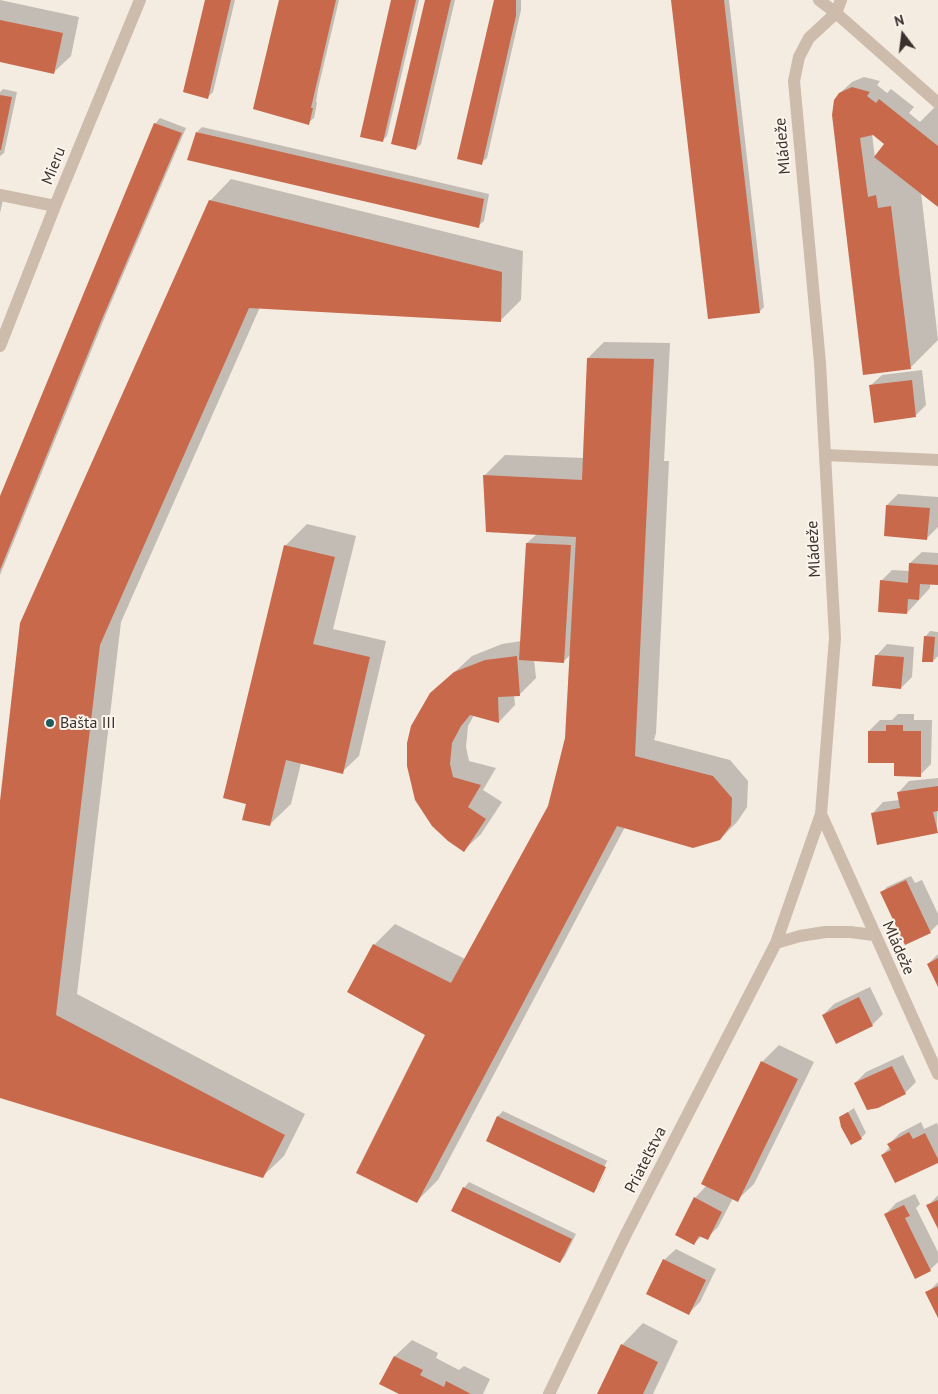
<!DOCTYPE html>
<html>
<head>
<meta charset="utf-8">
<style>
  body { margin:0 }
  #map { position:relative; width:938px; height:1394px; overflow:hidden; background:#f4ebe1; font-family:"PT Sans",sans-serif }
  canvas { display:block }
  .north { position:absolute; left:878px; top:10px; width:50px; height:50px; -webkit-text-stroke:4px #fbf5ee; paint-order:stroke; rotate:345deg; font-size:14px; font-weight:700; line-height:20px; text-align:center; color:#3b302b }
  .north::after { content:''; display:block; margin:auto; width:18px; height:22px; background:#3b302b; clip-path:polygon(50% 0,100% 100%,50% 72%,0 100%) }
</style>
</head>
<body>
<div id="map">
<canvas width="938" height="1394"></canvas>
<div class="north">N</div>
</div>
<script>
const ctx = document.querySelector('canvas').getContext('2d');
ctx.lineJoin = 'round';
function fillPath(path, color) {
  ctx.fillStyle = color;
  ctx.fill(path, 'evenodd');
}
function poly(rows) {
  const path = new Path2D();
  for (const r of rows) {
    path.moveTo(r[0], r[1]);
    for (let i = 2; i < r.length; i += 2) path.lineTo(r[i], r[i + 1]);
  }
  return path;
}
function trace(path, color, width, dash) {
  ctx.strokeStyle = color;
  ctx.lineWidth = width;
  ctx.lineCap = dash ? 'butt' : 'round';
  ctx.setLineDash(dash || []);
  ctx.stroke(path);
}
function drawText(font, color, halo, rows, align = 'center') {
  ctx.font = font + ' "PT Sans",sans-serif';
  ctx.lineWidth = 4;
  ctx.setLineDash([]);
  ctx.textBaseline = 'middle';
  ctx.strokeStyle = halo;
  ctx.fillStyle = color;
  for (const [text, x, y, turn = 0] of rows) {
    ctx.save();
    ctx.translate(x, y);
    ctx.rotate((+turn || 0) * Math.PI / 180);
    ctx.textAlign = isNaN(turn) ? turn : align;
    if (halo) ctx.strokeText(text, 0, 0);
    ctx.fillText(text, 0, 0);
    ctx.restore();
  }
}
fillPath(poly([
  [0,0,79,17,71,56,54,72,0,61],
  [206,0,235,0,213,92,208,97],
  [281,0,339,0,318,89,316,102,317,103,314,118,308,123],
  [393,0,419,0,387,136,382,141],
  [426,0,455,0,421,144,416,149],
  [495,0,521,0,521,10,487,158,481,163],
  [673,0,729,0,764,307,759,312],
  [864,77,880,81,877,85,887,93,891,89,914,107,909,113,920,122,938,104,938,206,921,192,938,340,910,368,840,93,852,82],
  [872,134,873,134,885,144,875,158],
  [3,89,17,92,4,153,0,156,0,92],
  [160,118,186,128,107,312,0,575,0,499,111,228,155,124],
  [202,127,489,194,484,221,478,226,197,132],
  [231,179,523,251,521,300,500,321,260,307,121,622,77,994,305,1114,284,1156,262,1177,0,1097,0,812,210,201],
  [0,190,5,191,0,213],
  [604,342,670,343,664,461,669,461,656,733,654,740,730,760,748,781,747,807,737,822,720,839,625,827,438,1180,417,1201,427,1034,374,945,395,924,465,959,549,807,566,738,570,655,564,661,534,660,536,678,519,695,514,695,515,705,499,722,474,715,468,726,466,747,469,761,496,768,483,790,502,802,481,834,464,850,431,694,472,656,502,644,522,641,527,543,537,534,484,476,505,455,584,458,588,358],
  [922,370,926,405,915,416,870,386,882,375],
  [898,494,938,497,938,527,927,538,887,505],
  [307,524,356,536,333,629,386,641,359,756,342,772,301,763,291,804,269,825,247,803,285,546],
  [922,552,938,553,938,584,930,583,930,588,907,613,881,581,892,570,910,571,910,563],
  [930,631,938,632,938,656,933,661,925,637],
  [887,644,914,647,912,677,901,688,876,656],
  [898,714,914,714,914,720,932,720,931,764,920,775,895,762,869,731,880,720,892,720],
  [938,778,937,832,872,814,883,802,900,800,898,793,909,781],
  [911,876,915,883,922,880,938,914,938,924,930,932,881,893,887,887],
  [938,954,938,984,928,964],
  [870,987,883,1014,872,1025,823,1015,834,1004],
  [779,1045,814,1062,754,1184,737,1200,733,1198,718,1227,707,1238,702,1236,694,1243,695,1198,707,1185,703,1183,762,1062],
  [903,1055,916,1082,905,1093,855,1083,866,1072],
  [854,1108,866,1133,861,1138,841,1117],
  [503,1111,610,1162,599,1186,594,1191,487,1140,498,1116],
  [607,1161,610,1162,598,1187,595,1187],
  [921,1122,924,1129,937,1123,938,1126,938,1161,882,1155,890,1147,889,1144,900,1133],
  [469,1182,576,1234,565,1256,560,1262,464,1188],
  [915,1194,920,1204,916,1208,938,1252,938,1262,930,1270,885,1215,896,1203],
  [938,1195,938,1227,928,1206],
  [676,1249,716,1269,700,1302,689,1313,664,1260],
  [938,1282,938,1315,927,1293],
  [643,1323,678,1341,653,1394,598,1394,622,1345],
  [412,1340,438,1353,436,1358,459,1370,464,1366,490,1379,483,1394,401,1394,381,1384,395,1356]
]), '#0003');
fillPath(poly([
  [205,0,231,0,208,99,183,92],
  [279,0,336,0,314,95,311,108,313,108,309,125,253,109],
  [391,0,416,0,383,142,360,137],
  [425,0,451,0,416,150,391,144],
  [494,0,516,0,516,16,482,165,457,159],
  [671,0,724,0,760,313,708,319],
  [0,20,63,33,54,74,0,62],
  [852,87,870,92,867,96,876,103,879,99,938,146,938,207,874,157,884,144,873,135,860,138,868,197,876,195,878,208,891,206,911,369,863,375,832,115,834,100,839,93],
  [0,95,12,97,1,150,0,150],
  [154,123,182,133,102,319,0,570,0,496],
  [196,132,484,199,479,228,187,160],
  [209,200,502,272,501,322,249,308,100,645,56,1015,285,1135,263,1178,0,1098,0,801,20,623],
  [587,358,654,359,635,756,713,776,732,798,731,825,720,840,693,848,617,826,417,1203,356,1173,425,1035,347,992,373,944,451,983,548,806,565,738,576,537,486,532,483,475,582,480],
  [912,380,916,417,874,423,869,385],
  [886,505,930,508,927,540,884,536],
  [526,543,571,545,564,663,519,660],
  [284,545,335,557,313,644,370,657,343,774,286,760,270,826,242,820,246,804,223,798],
  [909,563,938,565,938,585,920,584,919,600,908,599,907,614,878,612,880,580,908,583],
  [924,636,935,637,933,662,922,662],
  [875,655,904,657,901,689,872,686],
  [517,656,520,696,498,697,499,723,470,715,461,726,452,743,450,764,453,777,481,785,468,807,486,819,464,852,448,841,432,826,415,800,407,766,407,743,411,726,430,693,454,672,485,660],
  [886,725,903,725,903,731,921,731,921,777,894,776,894,763,868,763,868,731,886,731],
  [938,786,938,811,933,812,938,833,877,845,871,813,900,808,897,792],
  [906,880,931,933,905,945,880,892],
  [938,958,938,987,927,964],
  [859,997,873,1026,836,1044,822,1015],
  [761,1061,798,1079,738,1202,701,1184],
  [892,1066,906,1094,878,1108,867,1110,854,1083],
  [848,1112,862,1139,851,1145,841,1127,839,1117],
  [497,1116,606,1167,594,1193,486,1141],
  [909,1132,913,1139,925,1133,938,1159,938,1163,895,1183,881,1155,891,1150,887,1144],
  [463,1187,572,1239,560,1263,451,1211],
  [694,1197,722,1212,708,1240,699,1236,694,1245,675,1235],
  [938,1200,938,1229,926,1205],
  [904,1205,910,1216,905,1218,931,1271,915,1279,884,1214],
  [663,1259,706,1280,689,1315,646,1294],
  [938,1286,938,1318,925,1292],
  [621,1344,658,1362,643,1394,597,1394],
  [394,1356,423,1370,420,1375,444,1387,446,1381,471,1394,399,1394,379,1384]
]), '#c8694b');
trace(poly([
  [825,455,938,460]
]), '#cdbbac', 12);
trace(poly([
  [819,0,836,13,938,103],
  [841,0,836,13,809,38,799,57,794,81,820,363,835,638,821,814,938,1074],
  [0,195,55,206],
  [0,346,55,206,140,0],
  [776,943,800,936,825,932,850,932,874,935],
  [549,1394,625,1236,776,943,821,814]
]), '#cdbbac', 12);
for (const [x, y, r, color] of [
  [50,723,5,"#1f5a5e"]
]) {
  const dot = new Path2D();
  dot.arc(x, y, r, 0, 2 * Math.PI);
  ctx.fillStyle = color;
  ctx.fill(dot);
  trace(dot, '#fbf5ee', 2);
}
drawText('16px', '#3b302b', '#fbf5ee', [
  ["Mládeže",783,146,-95],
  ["Mieru",54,166,-68],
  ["Mládeže",814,549,-93],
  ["Mládeže",898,948,66],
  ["Priateľstva",646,1160,-63]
]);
drawText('16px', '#3b302b', '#fbf5ee', [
  ["Bašta III",60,723]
], 'left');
</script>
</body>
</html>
